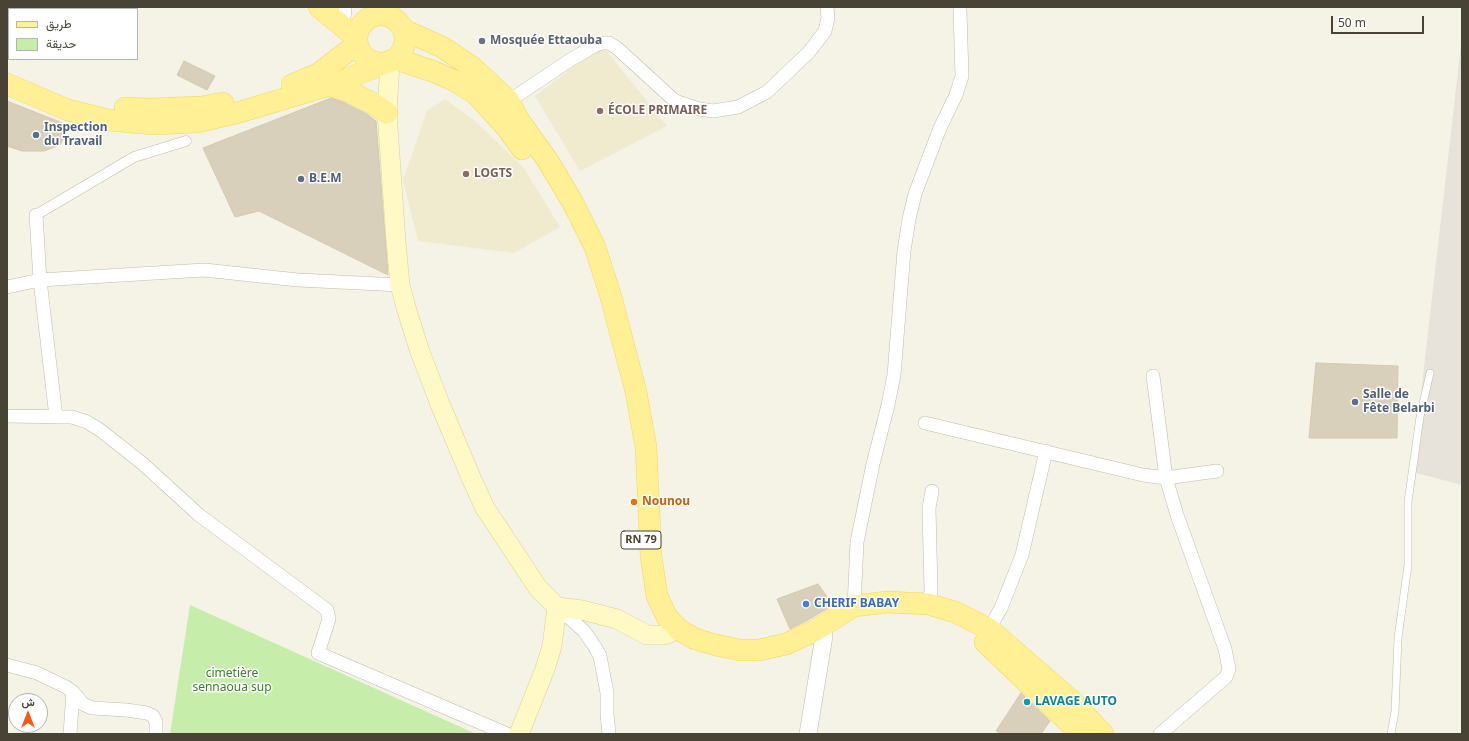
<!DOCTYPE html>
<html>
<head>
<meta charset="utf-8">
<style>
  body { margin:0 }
  #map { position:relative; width:1469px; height:741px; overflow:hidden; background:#f5f2e6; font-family:"Noto Sans",Vazirmatn,sans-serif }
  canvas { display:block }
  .frame { position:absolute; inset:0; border:8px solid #484334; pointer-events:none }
  .legend { position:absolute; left:8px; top:8px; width:130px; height:52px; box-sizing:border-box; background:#fff; border:1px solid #b6b4ae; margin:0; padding:5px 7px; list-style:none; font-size:12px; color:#484334 }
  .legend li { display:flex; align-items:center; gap:8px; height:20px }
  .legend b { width:20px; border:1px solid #b6b4ae }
  .north { position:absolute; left:8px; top:693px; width:40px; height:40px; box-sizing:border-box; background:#fff; border:1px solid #b6b4ae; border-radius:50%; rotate:0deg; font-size:11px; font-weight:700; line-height:16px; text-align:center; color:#484334 }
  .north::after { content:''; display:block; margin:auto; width:14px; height:18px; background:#ff5613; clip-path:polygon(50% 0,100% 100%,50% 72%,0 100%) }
  .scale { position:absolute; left:1331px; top:16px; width:93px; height:18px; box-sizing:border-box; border:2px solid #484334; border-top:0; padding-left:5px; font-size:12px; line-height:14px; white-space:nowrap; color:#484334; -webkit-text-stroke:3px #fff; paint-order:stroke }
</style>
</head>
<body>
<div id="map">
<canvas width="1469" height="741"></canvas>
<div class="frame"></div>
<ul class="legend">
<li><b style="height:5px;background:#ffef95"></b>طريق</li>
<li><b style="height:11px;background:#c6eeaa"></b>حديقة</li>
</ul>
<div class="north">ش</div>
<div class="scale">50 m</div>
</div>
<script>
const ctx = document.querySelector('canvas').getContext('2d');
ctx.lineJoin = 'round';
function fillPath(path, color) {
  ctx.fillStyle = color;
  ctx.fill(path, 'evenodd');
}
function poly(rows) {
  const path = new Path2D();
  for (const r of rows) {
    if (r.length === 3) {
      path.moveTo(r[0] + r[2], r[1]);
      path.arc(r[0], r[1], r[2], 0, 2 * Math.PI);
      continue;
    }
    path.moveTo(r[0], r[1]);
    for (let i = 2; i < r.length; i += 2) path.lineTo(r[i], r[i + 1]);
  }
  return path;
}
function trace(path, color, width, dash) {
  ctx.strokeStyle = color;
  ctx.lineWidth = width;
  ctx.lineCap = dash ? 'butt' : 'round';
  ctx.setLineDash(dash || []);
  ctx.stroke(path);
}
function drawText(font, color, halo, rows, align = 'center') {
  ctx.font = font + ' "Noto Sans",sans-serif';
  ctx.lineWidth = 3;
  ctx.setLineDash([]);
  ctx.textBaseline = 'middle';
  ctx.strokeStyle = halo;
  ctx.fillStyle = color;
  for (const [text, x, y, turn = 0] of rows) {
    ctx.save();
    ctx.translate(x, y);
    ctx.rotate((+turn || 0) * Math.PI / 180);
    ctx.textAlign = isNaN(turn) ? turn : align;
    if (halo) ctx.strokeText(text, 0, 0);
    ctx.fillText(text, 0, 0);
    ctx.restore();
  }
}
fillPath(poly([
  [1462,36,1462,485,1412,472]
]), '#e7e3db');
fillPath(poly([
  [602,45,667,126,580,171,535,96],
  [445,99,475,121,524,168,560,227,514,253,418,241,403,180,427,111]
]), '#f0ebce');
fillPath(poly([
  [190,605,476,734,170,734]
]), '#c6eeaa');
const building = poly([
  [184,61,215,76,207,90,177,75,184,61],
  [331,98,345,103,367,114,376,121,388,275,259,211,235,217,203,148,331,98],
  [7,101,70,126,60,145,44,151,22,151,7,146,7,101],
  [1316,363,1398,366,1397,438,1309,438,1316,363],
  [818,584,833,605,808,620,790,629,777,599,818,584],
  [1021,693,1050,721,1041,734,1002,734,996,731,1021,693]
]);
fillPath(building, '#d8d0ba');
trace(building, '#d3c9ac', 1);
const service = poly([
  [1391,734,1395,711,1398,638,1408,565,1408,502,1420,417,1430,373]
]);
const pedestrian = poly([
  [36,215,134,157,186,141]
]);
const minor = poly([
  [343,27,345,7],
  [505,106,509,101,570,60,596,45,602,43,609,43,617,48,675,101,699,109,713,111,738,107,767,92,809,52,825,31,828,18,827,7],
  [36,215,40,280,56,417],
  [7,287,40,280,204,270,298,280,400,285],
  [1153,376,1166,478,1177,515,1225,649,1229,669,1226,677,1160,734],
  [7,416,72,417,87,422,100,430,142,463,199,515,327,610,329,619,318,653,507,734],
  [925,423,1143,475,1166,478,1217,471],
  [928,604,931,591,929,508,932,491],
  [854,606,857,542,873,464,888,405,894,375,904,251,909,219,915,194,940,128,956,95,962,76,960,10],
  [557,607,584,631,595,647,600,656,607,693,607,714,609,734],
  [989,629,1001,608,1022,555,1046,451],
  [7,665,37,673,66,687,73,692,83,704,92,708,126,710,147,713,153,716,156,722,156,734],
  [70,734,73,692]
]);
const tertiary = poly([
  [808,734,824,636]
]);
const secondary = poly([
  [390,62,387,113,396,242,400,285,407,311,420,352,440,404,472,480,485,508,538,588,557,607,582,610,617,619,647,635,664,635,670,633],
  [519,734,545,669,552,646,557,607]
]);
const primary = poly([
  [319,7,357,38],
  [381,39,24],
  [404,30,442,47,472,67,509,101,518,119,548,161,573,203,595,247,611,297,636,392,646,447,651,556,657,596,667,617,678,629,695,639,716,645,740,650,759,650,786,644,814,631,854,606,887,602,928,604,955,612,989,629,1072,701,1103,734],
  [396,59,435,72,455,81,476,94,507,128,522,149],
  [7,84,68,110,108,120,154,124,197,122,240,112,340,82,382,64],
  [292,85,318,74,357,44],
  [329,85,350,92,374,104,387,113],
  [125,108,150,109,201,107,223,103],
  [985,642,1081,734]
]);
trace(service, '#c1bca7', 8);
trace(pedestrian, '#c1bca7', 11);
trace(minor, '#c1bca7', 14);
trace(tertiary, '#c1bca7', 18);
trace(secondary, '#dad190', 20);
trace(primary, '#f1d857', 22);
trace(service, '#fff', 7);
trace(pedestrian, '#fff', 10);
trace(minor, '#fff', 13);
trace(tertiary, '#fff', 17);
trace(secondary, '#fff9c6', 19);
trace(primary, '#ffef95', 21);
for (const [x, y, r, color] of [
  [482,41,4,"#6b7280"],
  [600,111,4,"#8d6e63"],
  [36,135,4,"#5c6f8a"],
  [466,174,4,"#8d6e63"],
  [301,179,4,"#5c6f8a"],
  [1355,402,4,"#5c6f8a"],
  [634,502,4,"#e8710a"],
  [806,604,4,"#3f7fe0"],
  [1027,702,4,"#0f9aa8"]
]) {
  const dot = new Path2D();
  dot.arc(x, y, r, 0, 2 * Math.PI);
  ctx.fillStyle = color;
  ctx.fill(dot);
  trace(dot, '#fff', 1.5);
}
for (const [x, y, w] of [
  [641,540,40]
]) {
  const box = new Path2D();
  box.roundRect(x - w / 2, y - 9, w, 18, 3);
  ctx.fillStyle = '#fff';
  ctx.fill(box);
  trace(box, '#484334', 1);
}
drawText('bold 11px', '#484334', null, [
  ["RN 79",641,540]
]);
drawText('bold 12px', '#5b616d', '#fff', [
  ["Mosquée Ettaouba",490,41]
], 'left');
drawText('bold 12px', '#785e54', '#fff', [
  ["ÉCOLE PRIMAIRE",608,111],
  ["LOGTS",474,174]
], 'left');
drawText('bold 12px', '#4e5e75', '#fff', [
  ["Inspection",44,128],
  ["du Travail",44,142],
  ["B.E.M",309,179],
  ["Salle de",1363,395],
  ["Fête Belarbi",1363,409]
], 'left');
drawText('bold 12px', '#c56008', '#fff', [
  ["Nounou",642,502]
], 'left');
drawText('bold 12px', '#366cbe', '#fff', [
  ["CHERIF BABAY",814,604]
], 'left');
drawText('12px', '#388120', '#fff', [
  ["cimetière",232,674],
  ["sennaoua sup",232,688]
]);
drawText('bold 12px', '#0d838f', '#fff', [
  ["LAVAGE AUTO",1035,702]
], 'left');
</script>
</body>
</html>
